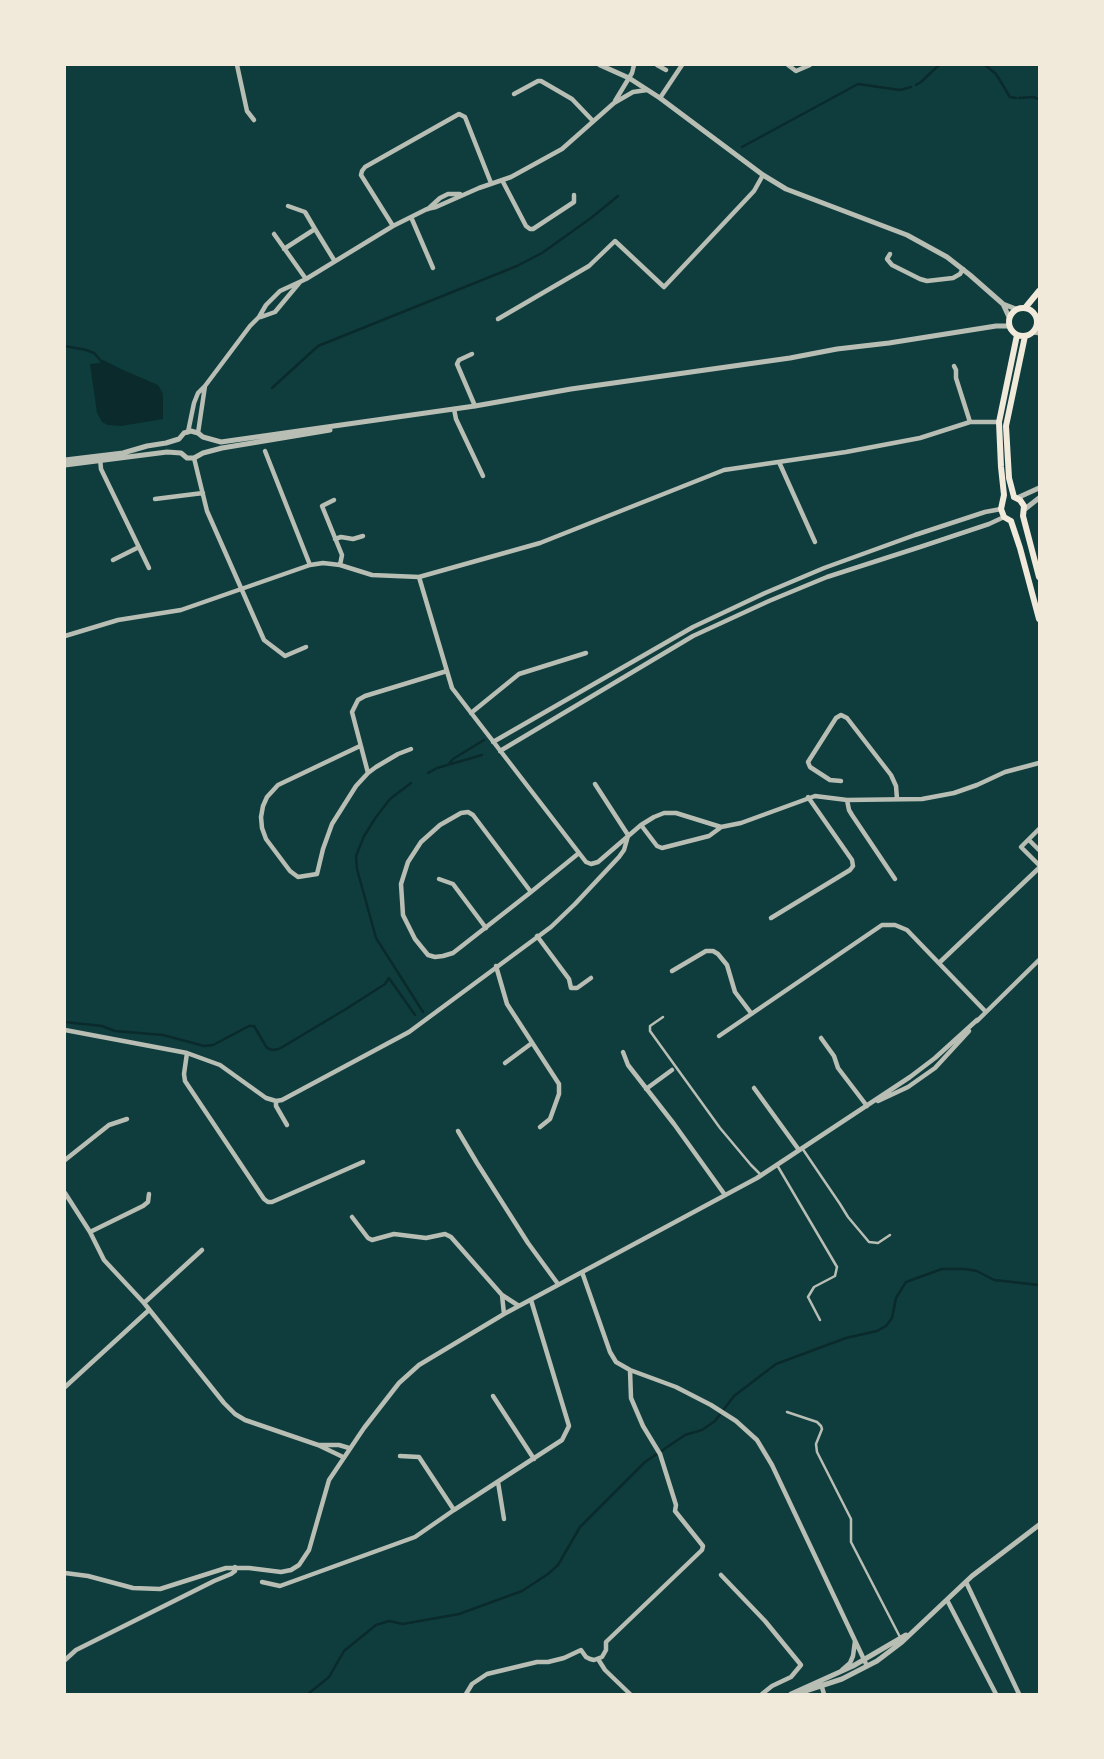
<!DOCTYPE html>
<html>
<head>
<meta charset="utf-8">
<style>
  body { margin:0 }
  #map { position:relative; width:1104px; height:1759px; overflow:hidden; background:#0f3d3e; font-family:Overpass,sans-serif }
  canvas { display:block }
  .frame { position:absolute; inset:0; border:66px solid #f1e9da; pointer-events:none }
</style>
</head>
<body>
<div id="map">
<canvas width="1104" height="1759"></canvas>
<div class="frame"></div>
</div>
<script>
const ctx = document.querySelector('canvas').getContext('2d');
ctx.lineJoin = 'round';
function fillPath(path, color) {
  ctx.fillStyle = color;
  ctx.fill(path, 'evenodd');
}
function poly(rows) {
  const path = new Path2D();
  for (const r of rows) {
    if (r.length === 3) {
      path.moveTo(r[0] + r[2], r[1]);
      path.arc(r[0], r[1], r[2], 0, 2 * Math.PI);
      continue;
    }
    path.moveTo(r[0], r[1]);
    for (let i = 2; i < r.length; i += 2) path.lineTo(r[i], r[i + 1]);
  }
  return path;
}
function trace(path, color, width, dash) {
  ctx.strokeStyle = color;
  ctx.lineWidth = width;
  ctx.lineCap = dash ? 'butt' : 'round';
  ctx.setLineDash(dash || []);
  ctx.stroke(path);
}
fillPath(poly([
  [103,360,121,369,158,385,163,394,163,419,121,426,108,425,102,422,97,413,90,364,100,363]
]), '#0a2a2b');
trace(poly([
  [985,65,996,74,1010,97,1016,98],
  [916,85,921,82,939,65],
  [1019,98,1033,97,1039,99],
  [742,147,858,84,900,90,911,87],
  [65,346,86,350,94,353,102,362],
  [272,388,318,346,517,266,542,253,591,218,618,196],
  [448,765,453,759,484,740],
  [428,773,437,768,482,755],
  [411,783,390,799,376,817,364,836,356,856,357,869,376,938,423,1012],
  [65,1022,102,1026,115,1031,163,1035,204,1046,213,1045,249,1026,254,1026,267,1048,272,1050,279,1049,346,1009,385,984,389,978,415,1015],
  [308,1694,329,1677,344,1651,376,1625,389,1621,403,1624,459,1614,522,1591,548,1574,558,1565,580,1527,645,1462,685,1435,702,1430,715,1421,734,1396,776,1364,846,1338,877,1331,886,1326,892,1318,896,1298,906,1282,942,1269,965,1269,977,1271,994,1280,1039,1285]
]), '#0a2a2b', 2.5);
trace(poly([
  [663,1017,650,1026,650,1031,720,1128,751,1165,761,1175],
  [802,1148,840,1204,848,1217,869,1242,878,1243,890,1235],
  [777,1165,837,1267,835,1276,814,1287,808,1297,820,1320],
  [787,1412,817,1422,821,1426,822,1429,816,1444,817,1452,851,1519,851,1542,901,1639]
]), '#b8beb3', 2.5);
trace(poly([
  [237,65,247,111,254,120],
  [657,65,666,70],
  [788,65,796,71,810,65],
  [514,94,538,81,541,81,572,99,593,121],
  [660,98,682,65],
  [615,101,632,73,634,65],
  [502,180,526,226,530,229,533,229,574,202,574,195],
  [288,206,305,212,315,229],
  [428,209,440,198,448,194,460,194],
  [411,217,433,268],
  [393,226,361,175,362,171,365,167,459,114,465,117,491,183],
  [274,234,306,279],
  [284,249,315,229,334,260],
  [890,254,887,259,892,265,920,279,927,281,953,278,960,274,963,269],
  [261,317,275,312,300,282],
  [498,319,589,266,615,241,664,287,754,191,763,175],
  [472,354,459,360,457,364,475,406],
  [954,366,956,370,956,378,970,422],
  [454,409,456,419,483,476],
  [188,432,194,403,198,393,205,386,250,326,259,317,266,305,280,291,306,279,393,226,427,209,436,207,479,188,511,177,562,149,614,103,633,92,647,90],
  [198,433,205,386],
  [265,451,310,565],
  [100,458,101,469,149,568],
  [194,458,207,511,264,640,285,656,306,647],
  [779,462,815,542],
  [155,499,203,493],
  [334,500,322,506,342,555,340,565],
  [335,539,341,537,353,539,363,536],
  [113,560,139,547],
  [419,577,452,688,586,862,591,864,598,862,641,825,654,817,664,813,676,813,721,827,741,823,815,796,847,800,922,799,954,793,977,785,1005,772,1039,763],
  [65,636,118,620,181,610,310,565,323,563,340,565,372,575,419,577,540,543,724,470,846,452,920,438,970,422,999,422],
  [471,713,519,674,586,653],
  [493,742,693,627,765,593,824,568,915,535,985,512,1001,509],
  [360,746,278,785,267,797,263,806,261,817,262,828,266,839,290,871,298,877,317,874,323,849,332,824,356,786,368,773,376,767,398,754,411,749],
  [500,751,693,636,769,601,827,577,920,547,989,524,1004,517],
  [368,773,352,712,358,700,365,696,447,671],
  [841,781,830,780,810,767,808,762,836,718,841,715,847,718,891,775,896,786,897,799],
  [595,784,628,835],
  [847,800,849,810,852,815,895,879],
  [641,825,657,846,662,848,709,836,720,828],
  [1039,829,1021,847,1039,865],
  [1029,840,1039,850],
  [439,879,453,884,486,928],
  [531,892,473,815,468,812,461,813,440,825,421,842,408,862,401,884,403,915,415,939,428,955,435,957,443,956,453,953,531,892,579,853],
  [771,918,850,870,853,866,852,860,808,797],
  [537,936,569,979,571,988,577,988,591,978],
  [939,963,1039,868],
  [496,966,507,1004,559,1084,559,1094,550,1119,540,1127],
  [672,971,706,951,713,951,718,954,727,965,735,992,751,1013],
  [977,1021,1039,960],
  [65,1030,187,1053,220,1065,266,1098,276,1101,282,1100,409,1032,551,927,575,904,619,857,624,850,628,836],
  [719,1036,882,925,895,925,907,930,986,1012],
  [821,1038,834,1056,838,1068,867,1106],
  [623,1052,628,1065,674,1124,725,1195],
  [187,1053,184,1074,185,1081,264,1199,268,1202,272,1202,363,1162],
  [505,1063,532,1043],
  [754,1088,799,1150],
  [646,1089,672,1070],
  [276,1101,276,1106,287,1125],
  [878,1101,908,1087,935,1068,969,1031],
  [458,1131,477,1163,528,1243,558,1284],
  [65,1160,109,1125,127,1119],
  [65,1193,90,1232,104,1260,144,1303,224,1403,235,1414,245,1420,318,1445,343,1457],
  [352,1217,368,1238,372,1240,394,1234,426,1238,445,1234,451,1237,502,1295],
  [90,1232,143,1206,148,1202,149,1194],
  [582,1272,610,1352,616,1362,630,1370,676,1387,711,1405,736,1421,757,1440,772,1465,867,1666],
  [144,1303,202,1250],
  [504,1314,502,1295,519,1306],
  [65,1387,149,1310],
  [493,1396,534,1459],
  [319,1445,339,1445,349,1448],
  [400,1456,419,1457,454,1510],
  [498,1482,504,1519],
  [65,1573,88,1576,133,1588,160,1589,226,1568,249,1568,281,1572,291,1570,299,1565,309,1550,329,1480,364,1428,399,1383,419,1365,504,1314,757,1178,910,1077,935,1058,977,1020],
  [721,1575,765,1621,801,1665,791,1677,772,1686,762,1694],
  [262,1582,280,1586,415,1537,454,1510,562,1440,569,1426,531,1300],
  [966,1582,1019,1694],
  [947,1600,996,1694],
  [598,1659,605,1670,630,1694],
  [65,1660,76,1650,214,1581,231,1574,235,1571,235,1567],
  [842,1670,850,1663,853,1656,855,1641],
  [821,1684,824,1694],
  [466,1694,472,1684,487,1674,537,1662,548,1662,564,1658,581,1650,586,1657,590,1659,594,1660,602,1657,606,1650,606,1642,702,1550,703,1546,675,1511,676,1505,660,1454,643,1426,631,1398,630,1370]
]), '#b8beb3', 4.5);
trace(poly([
  [600,65,629,78,660,98,763,175,786,189,907,235,947,257,970,275,1003,304,1016,309],
  [1003,304,1009,317],
  [1038,322,1039,323],
  [1034,332,1039,333],
  [65,460,123,453,147,446,166,443,179,439,184,433,191,431,198,433,203,437,221,442,475,406,571,389,790,358,837,349,889,343,996,326,1009,326],
  [65,465,167,452,181,453,187,458,194,458,203,453,222,448,330,430],
  [1017,498,1039,488],
  [1025,509,1039,498],
  [791,1694,853,1666,906,1635],
  [796,1694,842,1679,877,1661,902,1642,972,1576,1039,1525]
]), '#b8beb3', 5);
trace(poly([
  [1023,322,14],
  [1025,308,1039,291],
  [1014,497,1009,478,1006,426,1025,336],
  [1014,497,1020,500,1024,506,1023,516,1039,577],
  [1011,521,1004,517,1001,509,1004,495,1001,467,999,422,1017,335],
  [1011,521,1020,548,1039,619]
]), '#f1e9da', 6);
</script>
</body>
</html>
